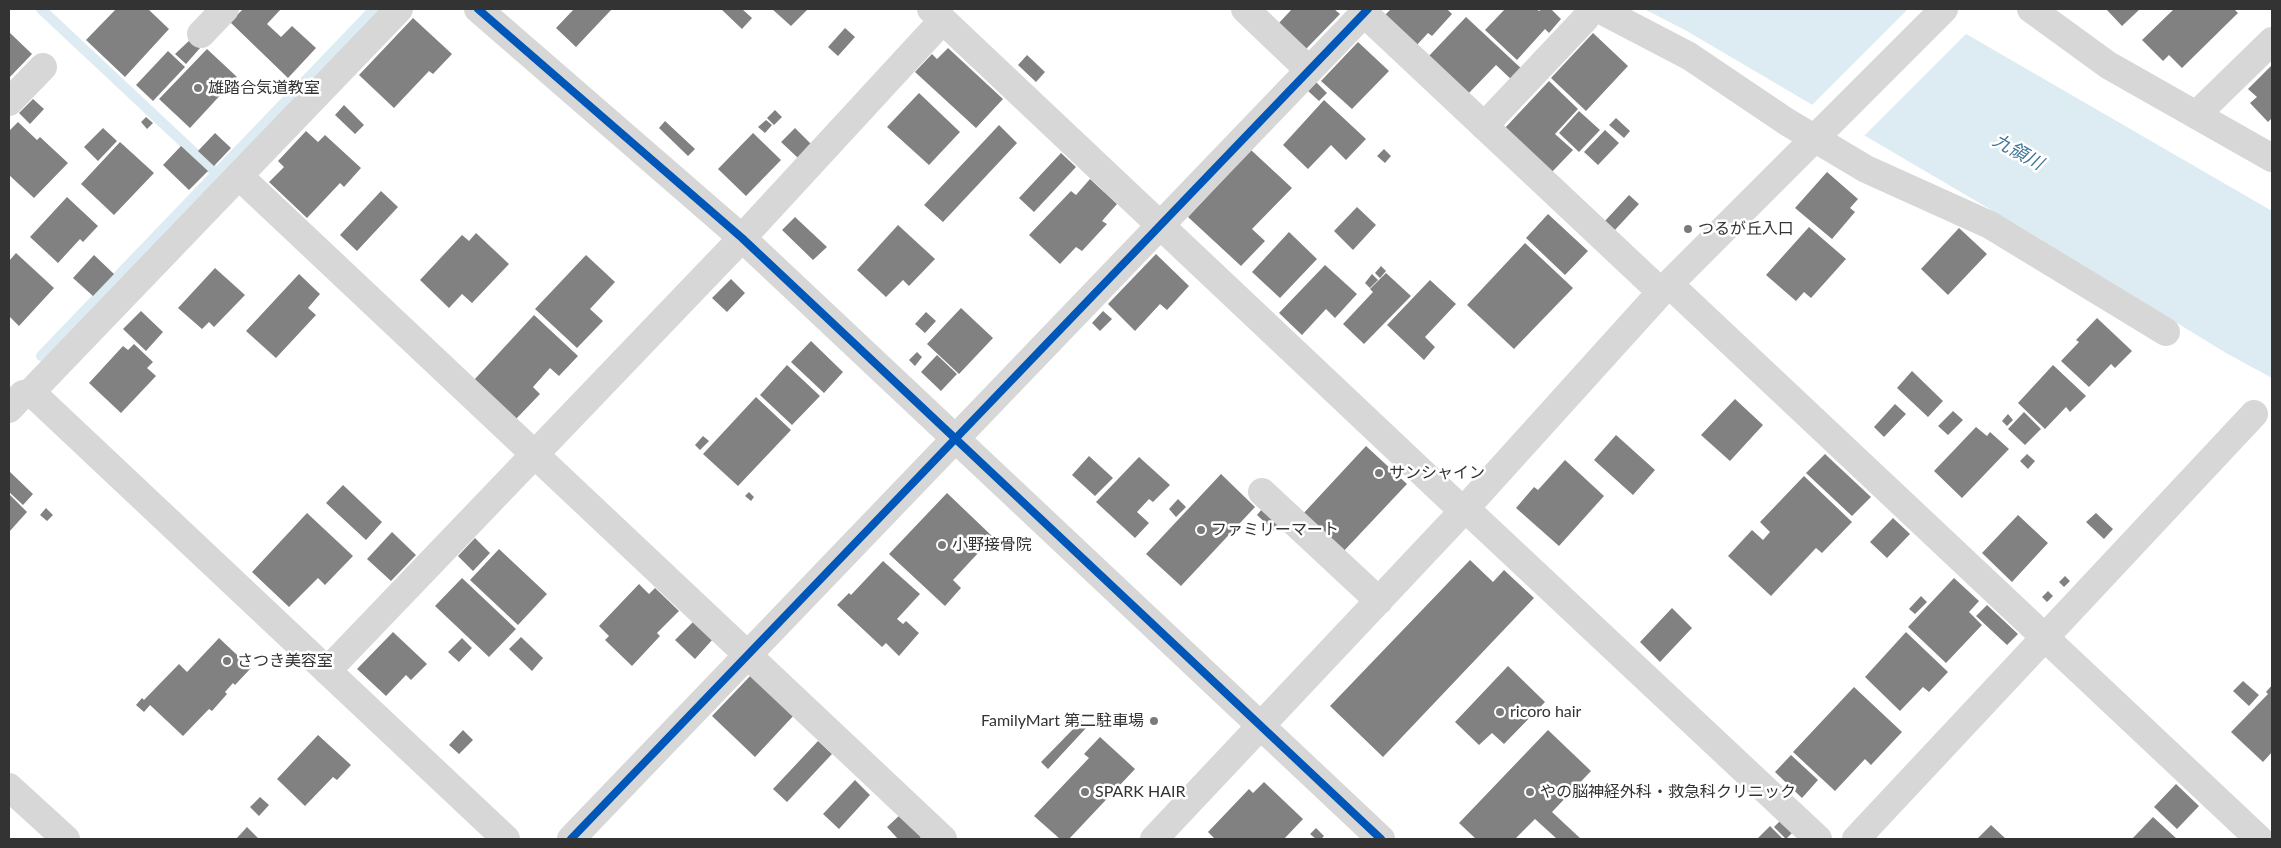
<!DOCTYPE html>
<html>
<head>
<meta charset="utf-8">
<style>
  body { margin:0 }
  #map { position:relative; width:2281px; height:848px; overflow:hidden; background:#fff; font-family:Lato,sans-serif }
  canvas { display:block }
  .frame { position:absolute; inset:0; border:10px solid #333; pointer-events:none }
</style>
</head>
<body>
<div id="map">
<canvas width="2281" height="848"></canvas>
<div class="frame"></div>
</div>
<script>
const ctx = document.querySelector('canvas').getContext('2d');
ctx.lineJoin = 'round';
function fillPath(path, color) {
  ctx.fillStyle = color;
  ctx.fill(path, 'evenodd');
}
function poly(rows) {
  const path = new Path2D();
  for (const r of rows) {
    path.moveTo(r[0], r[1]);
    for (let i = 2; i < r.length; i += 2) path.lineTo(r[i], r[i + 1]);
  }
  return path;
}
function trace(path, color, width, dash) {
  ctx.strokeStyle = color;
  ctx.lineWidth = width;
  ctx.lineCap = dash ? 'butt' : 'round';
  ctx.setLineDash(dash || []);
  ctx.stroke(path);
}
function drawText(font, color, halo, rows, align = 'center') {
  ctx.font = font + ' Lato,"Noto Sans JP",sans-serif';
  ctx.lineWidth = 5;
  ctx.setLineDash([]);
  ctx.textBaseline = 'middle';
  ctx.strokeStyle = halo;
  ctx.fillStyle = color;
  for (const [text, x, y, turn = 0] of rows) {
    ctx.save();
    ctx.translate(x, y);
    ctx.rotate((+turn || 0) * Math.PI / 180);
    ctx.textAlign = isNaN(turn) ? turn : align;
    if (halo) ctx.strokeText(text, 0, 0);
    ctx.fillText(text, 0, 0);
    ctx.restore();
  }
}
fillPath(poly([
  [1644,9,1923,9,2272,211,2272,378,2226,353,2022,228,1685,30]
]), '#ddebf3');
fillPath(poly([
  [1908,9,1928,9,1968,32,1862,138,1810,107]
]), '#fff');
trace(poly([
  [41,9,216,173],
  [41,356,374,9]
]), '#ddebf3', 10);
fillPath(poly([
  [116,9,148,9,169,29,125,77,86,40],
  [243,9,281,9,267,24,281,37,292,26,316,48,288,78,230,22],
  [574,9,612,9,576,47,556,28],
  [721,9,742,9,752,18,742,29],
  [772,9,808,9,791,26],
  [1292,9,1334,9,1340,14,1306,49,1279,23],
  [1391,9,1447,9,1452,14,1432,36,1428,33,1415,47,1383,17],
  [1505,9,1536,9,1539,11,1542,9,1551,9,1561,19,1549,33,1545,29,1517,60,1485,30],
  [2106,9,2140,9,2122,26],
  [2174,9,2234,9,2238,13,2182,68,2169,55,2163,61,2142,40],
  [1466,17,1524,71,1514,82,1496,65,1467,95,1427,58],
  [413,18,452,54,433,74,429,71,394,108,359,75],
  [845,28,855,37,838,56,828,47],
  [9,32,32,54,9,78],
  [1593,33,1628,66,1586,111,1551,78],
  [191,39,200,48,186,64,175,54],
  [1358,42,1389,71,1352,109,1321,81],
  [948,48,1003,99,976,128,915,72,932,54,937,59],
  [207,49,237,77,190,128,159,99],
  [168,51,185,67,153,101,136,85],
  [1027,55,1045,72,1036,82,1018,65],
  [2272,65,2272,118,2268,122,2250,103,2257,97,2248,89],
  [1315,81,1327,93,1319,101,1307,90],
  [1549,81,1578,109,1555,134,1573,150,1551,173,1504,129],
  [919,93,960,132,929,165,887,127],
  [33,99,44,109,30,124,19,113],
  [1324,100,1366,139,1346,160,1331,145,1308,169,1283,145],
  [344,105,364,125,355,134,335,115],
  [775,110,782,117,774,125,767,118],
  [1579,111,1600,130,1579,152,1559,133],
  [146,117,153,123,147,129,141,122],
  [1616,118,1630,131,1624,138,1609,125],
  [766,120,772,125,765,133,758,127],
  [665,121,695,149,688,156,659,128],
  [18,122,37,140,40,137,68,163,34,198,9,175,9,131],
  [999,125,1017,143,943,222,924,205],
  [103,128,117,141,98,161,84,147],
  [795,128,811,144,798,158,781,142],
  [1605,130,1619,143,1598,165,1584,152],
  [306,131,318,142,325,135,361,168,344,187,340,183,307,218,269,182,284,167,278,161],
  [215,133,231,148,214,166,198,151],
  [753,133,781,160,746,196,718,169],
  [120,142,154,173,114,215,81,184],
  [181,146,208,171,189,190,163,165],
  [1384,149,1391,156,1385,163,1377,156],
  [1251,150,1292,188,1252,229,1265,241,1241,266,1188,217],
  [1061,153,1076,167,1034,212,1019,198],
  [1827,172,1858,199,1850,208,1855,212,1832,239,1795,208],
  [1090,179,1117,204,1102,221,1107,224,1082,251,1076,247,1060,264,1029,235,1071,191,1076,195],
  [381,191,398,207,357,251,340,235],
  [1629,195,1639,204,1614,231,1604,222],
  [67,197,98,226,83,242,80,239,58,263,30,237],
  [1357,207,1376,225,1353,250,1334,231],
  [1548,214,1588,251,1565,275,1526,238],
  [795,217,827,247,813,260,782,230],
  [898,225,935,259,909,286,903,280,886,297,857,270],
  [1809,227,1846,259,1811,298,1804,292,1796,301,1766,275],
  [1959,228,1987,254,1948,295,1921,269],
  [1289,232,1317,259,1280,298,1252,272],
  [476,233,509,264,472,303,462,294,449,308,420,280,462,235,469,241],
  [1525,243,1573,288,1514,349,1467,305],
  [16,253,54,288,19,326,9,316,9,261],
  [1156,254,1189,286,1167,310,1160,304,1135,331,1108,304],
  [94,255,114,274,93,296,73,278],
  [586,255,615,282,590,309,603,321,577,348,535,309],
  [1325,265,1357,294,1335,318,1326,309,1302,335,1279,313],
  [1381,266,1386,271,1380,278,1375,273],
  [215,268,245,295,214,327,209,322,202,329,178,308],
  [1386,273,1411,296,1364,344,1343,324,1373,292,1370,289],
  [299,274,320,294,308,308,316,315,276,358,246,331],
  [1372,274,1378,280,1370,288,1365,283],
  [731,279,745,293,727,312,712,298],
  [1430,280,1456,304,1425,337,1435,347,1424,360,1387,325],
  [961,308,993,338,959,374,927,344],
  [141,311,163,332,146,351,123,329],
  [1103,311,1112,319,1100,331,1092,323],
  [926,312,936,321,925,333,915,324],
  [534,315,578,356,559,376,550,368,533,387,540,394,516,419,474,380],
  [2097,318,2132,351,2115,368,2111,364,2089,387,2061,361,2079,342,2076,340],
  [811,341,843,372,824,393,791,362],
  [134,344,153,362,147,368,156,376,121,413,89,383,123,346,128,350],
  [917,352,922,357,915,366,909,360],
  [937,355,957,374,941,391,921,372],
  [787,365,820,396,792,425,760,395],
  [2053,365,2086,396,2070,412,2066,407,2045,429,2018,403],
  [1912,371,1943,401,1928,417,1897,388],
  [756,397,791,430,738,486,703,454],
  [1735,399,1763,425,1730,461,1701,435],
  [1895,404,1906,414,1884,437,1874,427],
  [1953,411,1963,420,1948,435,1938,426],
  [2024,412,2041,429,2025,445,2008,429],
  [2008,414,2013,420,2007,426,2002,421],
  [1976,427,1987,436,1990,432,2009,449,1962,498,1934,471],
  [1616,435,1655,470,1633,495,1594,460],
  [703,436,709,441,700,450,695,445],
  [1366,446,1407,484,1341,554,1301,516],
  [1825,454,1871,497,1852,516,1806,473],
  [2027,454,2035,461,2028,469,2020,461],
  [1089,456,1113,478,1095,496,1072,475],
  [1139,457,1170,485,1153,502,1149,499,1137,512,1149,523,1135,538,1096,502],
  [1565,460,1604,496,1559,546,1516,508,1534,487,1538,490],
  [9,471,33,494,23,505,9,492],
  [1221,474,1255,507,1181,586,1146,554],
  [1804,476,1852,522,1822,553,1816,548,1771,596,1728,556,1752,530,1763,540,1770,532,1760,522],
  [343,485,382,522,366,540,326,503],
  [749,492,754,497,751,501,745,496],
  [947,493,993,537,953,580,961,588,945,606,889,554],
  [9,494,27,512,9,532],
  [1178,499,1186,507,1176,517,1169,509],
  [46,508,53,515,47,521,40,515],
  [1262,509,1279,525,1274,531,1257,515],
  [307,513,353,556,325,585,318,578,289,607,252,572],
  [2096,513,2113,529,2104,539,2086,522],
  [2018,515,2048,543,2012,582,1982,553],
  [1893,518,1910,534,1887,558,1870,542],
  [392,532,416,555,391,581,367,559],
  [475,538,490,553,473,571,458,556],
  [499,549,547,594,518,625,470,580],
  [1470,560,1493,582,1504,570,1534,598,1383,757,1330,706],
  [883,561,920,594,897,619,903,624,906,621,919,633,899,656,886,643,882,647,837,605,849,593,851,595],
  [2065,576,2070,581,2064,587,2059,582],
  [462,578,516,629,489,657,435,606],
  [1954,578,1979,601,1969,612,1982,625,1946,663,1908,627],
  [639,584,649,594,655,588,679,611,657,633,660,636,632,666,605,640,609,636,599,626],
  [2048,591,2053,596,2047,602,2042,597],
  [1921,596,1927,602,1915,614,1909,609],
  [1987,605,2018,634,2007,645,1976,616],
  [1672,608,1692,628,1660,662,1640,642],
  [694,621,713,639,695,659,675,640],
  [393,632,427,664,411,680,406,675,386,696,357,669],
  [1906,632,1948,672,1929,692,1923,687,1900,711,1865,677],
  [521,637,543,658,532,671,509,649],
  [219,638,251,668,235,685,233,683,225,692,227,694,212,711,209,709,183,736,150,705,144,712,136,705,142,698,144,700,179,664,187,672],
  [462,638,472,648,459,662,448,652],
  [1508,666,1545,702,1504,744,1492,733,1479,745,1455,722],
  [753,673,796,713,755,757,712,716],
  [2243,681,2259,695,2249,706,2233,691],
  [2272,685,2272,752,2263,762,2231,732,2268,694,2266,692],
  [1854,687,1902,732,1871,765,1865,759,1835,791,1793,752],
  [1081,721,1087,727,1048,769,1041,762],
  [463,730,473,740,459,754,449,745],
  [1548,730,1591,771,1552,812,1581,839,1557,839,1535,819,1515,839,1476,839,1459,823],
  [318,735,351,765,337,780,333,777,305,806,277,779],
  [1100,737,1135,769,1069,839,1060,839,1034,816,1089,758,1084,754],
  [818,741,832,754,787,802,773,789],
  [1791,755,1818,780,1802,798,1775,772],
  [855,780,870,795,839,829,823,814],
  [1264,782,1303,819,1284,839,1215,839,1208,832,1249,789,1253,793],
  [2176,784,2199,806,2177,829,2154,807],
  [260,797,269,805,259,816,250,807],
  [901,814,923,835,919,839,898,839,887,827],
  [2153,817,2177,839,2132,839],
  [1782,819,1794,831,1786,839,1774,827],
  [1991,825,2006,839,1977,839],
  [1770,826,1783,839,1757,839],
  [247,827,259,839,236,839],
  [1316,828,1324,836,1321,839,1316,839,1310,834]
]), '#818181');
trace(poly([
  [478,9,742,238,1381,839],
  [931,9,1463,511],
  [1245,9,1309,70],
  [1599,9,1689,56,1787,122,1866,169,1990,225,2166,332],
  [2031,9,2108,65,2272,158],
  [1364,13,1661,292],
  [201,34,225,9],
  [9,102,43,67],
  [2196,115,2272,41],
  [1484,126,1585,19,1591,9],
  [239,176,943,839],
  [1669,284,2259,839],
  [31,392,399,9],
  [9,409,23,394,31,392,506,839],
  [1262,492,1379,601],
  [1466,509,1818,839],
  [327,671,742,238,943,20],
  [9,787,66,839],
  [571,839,1368,9],
  [1154,839,1463,511,1661,292,1944,9],
  [1856,839,2254,414]
]), '#d7d7d7', 28);
trace(poly([
  [478,9,742,238,1381,839],
  [571,839,1368,9]
]), '#0057b8', 8);
for (const [x, y, r, color] of [
  [198,88,5,"#7a7a7a"],
  [1688,229,5,"#7a7a7a"],
  [1379,473,5,"#7a7a7a"],
  [1201,530,5,"#7a7a7a"],
  [942,545,5,"#7a7a7a"],
  [227,661,5,"#7a7a7a"],
  [1500,712,5,"#7a7a7a"],
  [1154,721,5,"#7a7a7a"],
  [1085,792,5,"#7a7a7a"],
  [1530,792,5,"#7a7a7a"]
]) {
  const dot = new Path2D();
  dot.arc(x, y, r, 0, 2 * Math.PI);
  ctx.fillStyle = color;
  ctx.fill(dot);
  trace(dot, '#fff', 2);
}
drawText('16px', '#333', '#fff', [
  ["雄踏合気道教室",208,88],
  ["つるが丘入口",1698,229],
  ["サンシャイン",1389,473],
  ["ファミリーマート",1211,530],
  ["小野接骨院",952,545],
  ["さつき美容室",237,661],
  ["ricoro hair",1510,712],
  ["FamilyMart 第二駐車場",1144,721,"right"],
  ["SPARK HAIR",1095,792],
  ["やの脳神経外科・救急科クリニック",1540,792]
], 'left');
drawText('italic 18px', '#3f7597', '#fff', [
  ["九領川",2018,152,29]
]);
</script>
</body>
</html>
